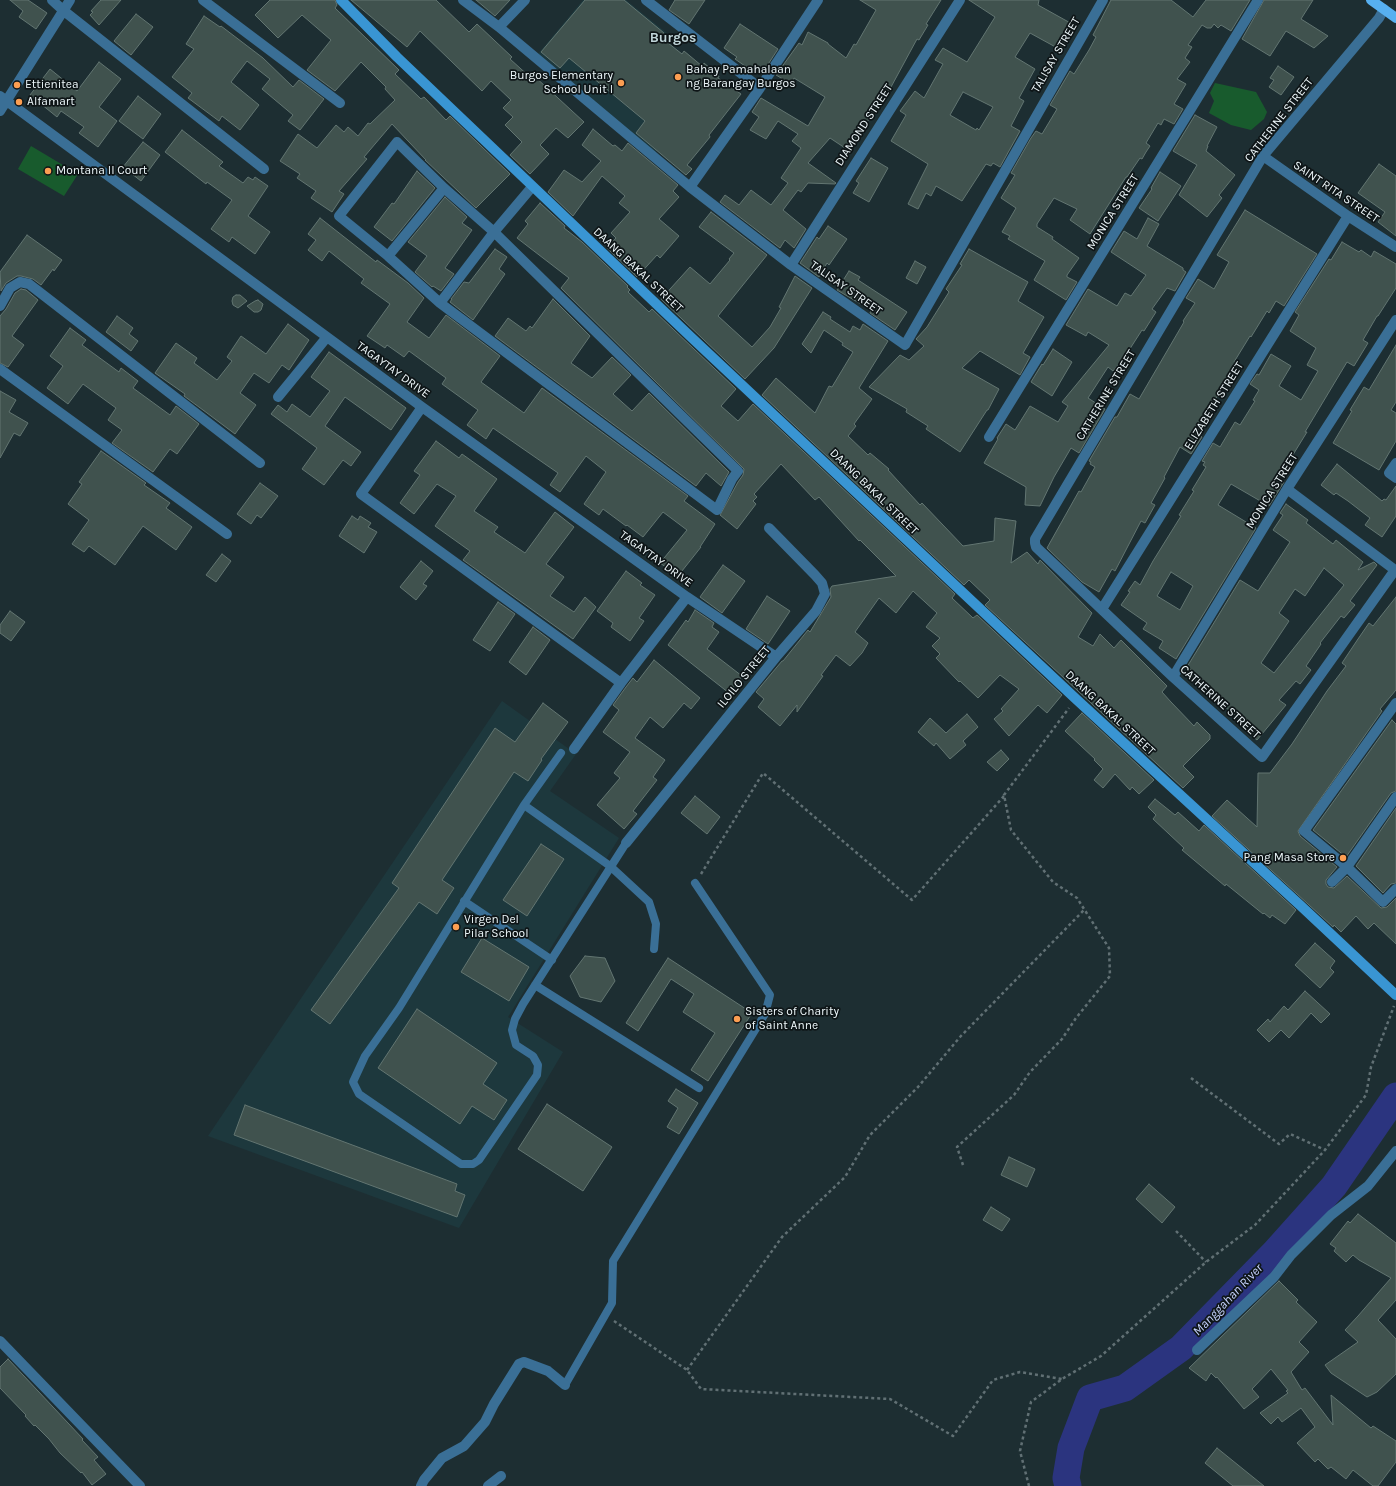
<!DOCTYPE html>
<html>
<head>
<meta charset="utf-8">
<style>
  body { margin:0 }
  canvas { display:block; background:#1d2e32 }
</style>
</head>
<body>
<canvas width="1396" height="1486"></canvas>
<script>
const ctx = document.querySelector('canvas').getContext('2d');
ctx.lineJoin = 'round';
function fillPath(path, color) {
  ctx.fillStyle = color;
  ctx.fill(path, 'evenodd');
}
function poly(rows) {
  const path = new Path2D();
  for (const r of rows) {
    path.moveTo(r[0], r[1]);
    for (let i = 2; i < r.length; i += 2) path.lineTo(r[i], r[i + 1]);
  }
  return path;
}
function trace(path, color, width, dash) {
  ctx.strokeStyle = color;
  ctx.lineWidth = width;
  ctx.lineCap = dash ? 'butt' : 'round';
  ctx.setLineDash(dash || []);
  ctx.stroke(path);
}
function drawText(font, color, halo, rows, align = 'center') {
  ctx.font = font + ' Karla,sans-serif';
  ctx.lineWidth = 3.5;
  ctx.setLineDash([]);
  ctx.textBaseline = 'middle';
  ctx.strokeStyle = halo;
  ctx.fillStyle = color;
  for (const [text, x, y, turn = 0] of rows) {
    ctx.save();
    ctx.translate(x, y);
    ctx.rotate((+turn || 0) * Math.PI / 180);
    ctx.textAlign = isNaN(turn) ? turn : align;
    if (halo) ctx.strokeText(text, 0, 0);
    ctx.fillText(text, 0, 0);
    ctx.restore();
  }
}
fillPath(poly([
  [583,0,626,0,668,34,645,62,694,103,654,154,538,54],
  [502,701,576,754,550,791,619,838,508,1017,563,1052,459,1228,208,1136]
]), '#1d383d');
fillPath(poly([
  [1215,83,1256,92,1267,112,1264,119,1251,130,1231,125,1209,113,1214,101,1210,93],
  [31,146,78,174,64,196,18,169]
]), '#185b2d');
trace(poly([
  [1068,1486,1066,1478,1071,1448,1090,1398,1125,1388,1181,1348,1274,1253,1334,1186,1396,1096]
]), '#2b347f', 27);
const building = poly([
  [10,0,28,0,47,13,36,29,19,17,23,11,10,0],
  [101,0,121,0,99,25,90,15,93,12,91,11,101,0],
  [270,0,335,0,337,5,335,8,399,70,395,74,421,99,424,97,446,120,450,116,510,174,476,208,425,160,426,160,392,124,364,157,367,159,339,191,344,194,332,212,311,198,316,191,297,178,300,174,280,161,298,134,317,148,336,125,344,132,348,127,358,136,368,123,370,124,395,100,385,89,386,87,361,62,335,91,307,70,331,40,302,15,278,38,255,15,270,0],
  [351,0,436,0,469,32,477,24,512,57,510,59,531,78,533,75,584,122,568,138,556,128,540,145,549,154,530,174,510,155,522,142,505,125,513,117,503,108,511,100,491,81,482,91,420,31,407,47,351,0],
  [476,0,510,0,495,16,476,0],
  [585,0,624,0,664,33,663,39,682,54,684,51,702,66,704,63,719,76,718,78,741,94,709,135,710,137,687,165,692,169,686,175,636,133,645,121,569,58,560,68,541,52,585,0],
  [675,0,705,0,689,24,669,10,675,0],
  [860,0,941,0,926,24,928,25,919,40,917,39,891,87,848,150,830,138,808,163,836,183,835,184,808,183,801,192,798,190,783,210,806,229,794,248,785,240,780,248,720,202,725,195,739,205,751,190,771,205,788,183,781,178,801,148,792,141,798,134,778,121,766,139,750,130,759,117,752,112,761,98,808,126,825,97,794,78,791,84,776,75,799,43,802,45,808,32,828,43,828,44,846,58,854,44,856,45,876,10,860,0],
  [969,0,1039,0,1038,5,1074,25,1061,50,1030,33,1015,57,1035,69,1019,98,1024,101,1011,126,1020,131,1000,167,993,163,991,166,986,164,962,201,936,186,931,196,926,193,918,209,908,204,928,164,891,141,906,115,900,111,915,91,924,98,943,64,935,60,943,48,967,62,995,17,969,0],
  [963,92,993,107,979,130,977,128,976,130,950,115,963,92],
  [1111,0,1171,0,1193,17,1206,0,1250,0,1231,31,1221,25,1218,28,1214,24,1211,28,1207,28,1202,25,1188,45,1192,47,1185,58,1190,62,1177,79,1186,84,1174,104,1183,109,1174,124,1164,119,1161,125,1158,123,1146,143,1150,146,1146,152,1142,159,1140,158,1127,177,1126,177,1090,234,1070,220,1077,209,1054,198,1037,224,1037,227,1053,237,1052,239,1079,258,1067,275,1067,277,1077,282,1066,300,1034,280,1045,261,1008,239,1010,236,1002,232,1016,208,1001,198,1015,175,1011,173,1031,138,1036,131,1042,134,1057,109,1050,105,1070,71,1074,74,1089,50,1096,37,1093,35,1111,0],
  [1264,0,1313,0,1301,19,1328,36,1314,48,1286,31,1270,56,1242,39,1264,0],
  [136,14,153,27,131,55,114,41,136,14],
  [204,16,220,27,221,26,263,58,293,87,299,80,324,99,300,130,288,121,293,115,262,89,270,79,247,61,231,82,259,105,240,130,222,116,219,121,188,98,192,93,172,77,194,49,186,44,204,16],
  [740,24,778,49,765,69,760,67,755,73,735,59,737,57,724,48,740,24],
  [99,62,121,79,99,107,117,121,98,147,79,133,84,127,61,111,57,117,30,95,50,69,77,91,99,62],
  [1278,66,1294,77,1281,95,1269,87,1274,80,1270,78,1278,66],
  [138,96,161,114,143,139,119,121,138,96],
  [1195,115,1217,127,1207,146,1208,146,1206,151,1235,175,1219,195,1222,198,1207,217,1179,195,1197,165,1173,151,1195,115],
  [593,129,613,146,615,145,622,151,628,143,678,185,673,191,679,197,659,219,679,236,660,258,657,255,637,277,607,248,616,238,611,233,630,212,619,203,625,196,602,176,573,216,548,192,564,170,582,182,601,161,582,145,593,129],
  [182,130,223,162,219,166,243,183,248,177,253,180,255,177,268,186,248,216,270,232,255,254,232,237,229,242,211,229,232,200,207,182,206,184,165,152,182,130],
  [143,142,160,155,141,181,123,167,143,142],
  [871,158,888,168,869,202,853,193,859,183,856,181,871,158],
  [1379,164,1396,176,1396,236,1378,222,1385,212,1358,193,1379,164],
  [417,171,435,188,392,241,374,227,392,203,394,204,417,171],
  [1160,172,1181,186,1158,221,1139,208,1152,189,1151,188,1160,172],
  [445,197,467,217,462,223,472,230,445,268,454,274,441,291,433,286,432,287,415,272,427,256,408,242,445,197],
  [540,203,565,226,564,228,582,242,628,286,627,287,630,290,628,292,649,312,652,309,736,389,721,406,738,421,753,404,955,594,952,598,973,618,977,615,1062,695,1047,713,1038,705,1009,736,994,719,1003,711,1001,709,1019,689,1000,675,978,698,960,681,959,682,936,658,940,654,932,646,940,638,926,627,937,613,913,591,896,613,879,598,855,632,868,643,862,653,850,666,836,655,821,675,823,676,797,712,797,705,780,726,758,707,764,699,756,692,782,661,783,661,808,630,810,632,831,597,830,589,832,586,896,576,860,540,859,541,819,497,815,500,781,464,754,494,757,497,753,501,756,504,737,529,720,515,738,482,743,475,744,469,561,288,569,278,517,238,528,224,525,221,540,203],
  [1245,210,1317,254,1284,306,1276,301,1269,313,1267,311,1251,337,1250,336,1234,362,1238,365,1209,409,1211,410,1196,433,1202,437,1191,454,1180,447,1164,477,1165,478,1151,503,1155,505,1145,523,1141,521,1115,571,1112,569,1099,592,1082,582,1047,548,1079,491,1081,492,1095,467,1090,464,1091,462,1089,461,1115,417,1117,417,1130,394,1139,399,1184,322,1183,321,1195,303,1186,298,1198,279,1214,289,1229,262,1217,255,1245,210],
  [711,212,767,255,718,316,752,347,770,327,781,308,779,307,795,276,812,288,774,348,745,379,661,299,690,267,710,284,730,260,729,259,734,253,699,227,711,212],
  [320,218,376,262,377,260,408,283,424,298,407,322,429,338,446,315,500,356,481,382,524,413,542,388,688,496,684,501,715,524,700,547,701,547,678,576,660,563,687,530,663,512,643,537,627,525,626,526,603,509,599,515,584,504,606,472,586,456,560,492,550,485,558,473,493,428,486,439,467,425,478,410,442,384,446,378,409,351,404,357,387,345,385,348,367,336,390,304,361,283,364,279,329,251,322,261,308,250,316,240,308,234,320,218],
  [1148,218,1159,224,1147,246,1183,268,1183,270,1186,272,1175,291,1167,288,1152,309,1156,312,1144,331,1142,330,1124,358,1113,371,1108,367,1088,398,1105,409,1079,453,1071,448,1054,477,1040,506,1025,505,1026,487,984,463,998,439,997,438,1006,424,1015,430,1030,406,1058,422,1068,406,1062,402,1109,345,1088,332,1086,336,1066,325,1088,289,1117,306,1125,293,1131,296,1146,275,1111,252,1124,231,1137,239,1148,218],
  [828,226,847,239,829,265,827,263,819,277,800,263,817,237,819,239,828,226],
  [27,235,62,260,54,271,53,269,41,285,33,279,21,276,17,276,6,283,1,291,0,272,27,235],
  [1342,242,1359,252,1361,250,1371,257,1374,251,1396,264,1396,288,1378,316,1377,316,1363,340,1368,343,1354,366,1347,362,1305,432,1307,432,1278,479,1284,482,1269,506,1231,484,1218,505,1256,528,1176,659,1159,648,1163,641,1143,629,1147,623,1121,605,1130,592,1128,591,1135,581,1140,585,1153,561,1181,516,1179,515,1194,491,1192,490,1206,467,1203,465,1205,462,1202,461,1213,443,1220,447,1235,422,1240,425,1255,401,1253,400,1259,390,1250,384,1257,374,1259,375,1271,354,1291,366,1279,386,1301,400,1318,371,1307,365,1316,348,1290,331,1299,315,1295,312,1329,259,1331,260,1342,242],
  [1171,572,1193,586,1180,610,1157,596,1171,572],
  [495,249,507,257,499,269,505,274,473,320,450,302,452,299,451,299,464,282,469,283,495,249],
  [969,249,1028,282,1018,301,1044,317,1023,353,1030,357,1020,375,980,351,962,368,999,389,988,410,987,410,960,452,926,429,928,426,906,412,907,409,869,387,900,355,909,360,924,346,916,339,927,327,949,292,946,289,962,265,960,264,969,249],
  [915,261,926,267,917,284,906,278,915,261],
  [849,271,860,277,858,280,907,312,895,330,870,313,871,310,837,290,849,271],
  [21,289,26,290,38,300,12,336,24,345,8,367,0,363,0,316,6,309,15,293,21,289],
  [236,295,240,295,247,301,238,308,233,305,232,301,233,297,236,295],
  [553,299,590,336,571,363,592,378,612,357,631,375,613,394,632,411,649,393,729,472,721,486,706,473,696,486,495,336,508,318,526,331,530,326,532,328,553,299],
  [258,300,263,304,261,310,258,312,254,312,247,306,255,301,258,300],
  [823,312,831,317,830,319,850,332,853,326,860,330,863,324,888,341,859,388,872,399,854,424,856,426,848,436,868,455,870,453,889,469,888,470,920,505,922,503,963,546,994,541,995,518,1016,521,1011,563,1027,552,1038,564,1040,560,1092,613,1078,637,1093,646,1100,634,1114,648,1121,640,1167,686,1162,692,1171,702,1194,726,1197,722,1210,735,1210,739,1183,766,1194,777,1183,788,985,605,990,600,969,580,964,585,762,395,776,378,815,413,829,386,832,387,853,352,842,345,843,343,824,330,811,353,802,344,823,312],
  [117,316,133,328,129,334,138,341,131,351,106,332,117,316],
  [288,324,309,340,289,370,282,365,269,383,254,373,240,393,256,405,235,434,207,413,184,396,185,394,155,373,176,343,197,358,194,363,217,380,232,361,227,357,241,336,266,354,288,324],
  [70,328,86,340,82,345,119,372,121,368,138,381,133,388,170,415,176,406,199,424,177,454,170,449,153,472,112,443,122,430,108,420,116,408,83,384,68,404,47,388,63,366,50,356,70,328],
  [1396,345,1396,402,1391,410,1396,413,1396,441,1379,470,1333,443,1352,411,1350,410,1364,387,1369,390,1396,345],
  [1053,349,1072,362,1052,396,1031,382,1042,364,1043,365,1053,349],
  [329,352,406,408,391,430,345,397,325,426,361,452,351,466,343,460,324,485,302,469,317,448,271,414,278,405,287,412,292,404,310,417,330,391,311,377,329,352],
  [0,391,16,400,9,412,28,423,20,436,14,433,0,458,0,391],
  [436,441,459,458,462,454,497,479,474,511,498,527,494,532,525,553,555,512,574,527,546,564,564,577,550,596,574,612,585,597,596,607,573,639,463,560,470,551,435,526,456,496,437,484,414,514,400,503,420,475,414,471,436,441],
  [101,451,146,483,144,485,170,503,166,508,192,527,176,550,143,526,115,565,89,546,84,552,72,544,89,520,68,504,82,484,79,482,101,451],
  [1337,464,1382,501,1384,499,1386,500,1396,486,1396,516,1382,537,1365,525,1370,518,1348,501,1336,493,1334,495,1321,485,1337,464],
  [260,483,278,496,261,518,257,515,251,524,237,514,260,483],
  [1286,504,1308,520,1306,523,1333,544,1336,540,1363,562,1358,570,1374,562,1377,565,1350,601,1355,605,1344,618,1341,616,1320,643,1321,644,1306,666,1311,670,1300,684,1296,681,1279,700,1286,705,1257,740,1246,731,1250,726,1209,695,1211,692,1191,678,1195,673,1187,667,1240,580,1258,591,1290,542,1273,530,1283,515,1280,513,1286,504],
  [1324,568,1344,585,1274,673,1261,663,1289,621,1279,613,1295,589,1305,596,1324,568],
  [352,516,358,520,360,516,371,523,368,527,377,532,364,553,339,536,352,516],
  [222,554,231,561,216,582,206,575,222,554],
  [421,561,433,571,423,584,427,586,416,600,400,587,421,561],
  [723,565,745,581,722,613,700,597,723,565],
  [626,571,642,583,640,585,655,595,639,618,644,621,630,641,611,627,613,623,597,611,626,571],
  [767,596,790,611,768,644,746,629,767,596],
  [1396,597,1396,690,1380,709,1382,711,1298,831,1300,836,1337,867,1326,880,1326,884,1328,887,1334,888,1347,876,1381,908,1387,907,1396,898,1396,944,1374,923,1368,929,1356,916,1341,932,1334,925,1333,927,1212,816,1227,800,1257,827,1258,773,1270,773,1292,744,1327,691,1346,666,1342,663,1358,639,1369,623,1373,626,1396,597],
  [498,602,515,614,490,651,473,640,498,602],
  [695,610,714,623,712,627,719,632,707,649,742,676,729,693,668,645,686,620,688,622,695,610],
  [10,611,25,622,11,641,0,633,0,625,10,611],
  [533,627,550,640,526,675,509,662,533,627],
  [654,660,700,698,691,709,684,703,663,728,650,717,635,738,665,760,653,777,657,780,633,811,637,814,624,829,597,805,620,778,614,773,630,752,603,732,619,710,613,705,626,687,633,678,637,682,654,660],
  [543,703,568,722,541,759,542,760,528,781,514,772,442,880,454,888,437,914,419,902,330,1024,311,1010,399,888,392,883,495,728,515,742,543,703],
  [1082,713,1154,780,1139,794,1132,787,1130,790,1115,774,1103,788,1094,780,1103,769,1094,760,1095,759,1065,731,1082,713],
  [967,714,978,727,963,741,966,745,950,759,936,743,934,746,918,732,930,718,946,733,967,714],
  [1392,720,1396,724,1396,791,1391,793,1346,857,1313,830,1392,720],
  [1001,750,1009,759,997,771,987,762,1001,750],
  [695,796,720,817,707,834,681,813,695,796],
  [1155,799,1175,815,1178,812,1199,831,1204,825,1296,910,1285,924,1272,915,1270,918,1264,913,1263,914,1226,884,1225,886,1182,850,1184,848,1153,819,1156,815,1148,807,1155,799],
  [1396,808,1396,883,1391,884,1383,893,1356,866,1396,808],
  [541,844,564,859,527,916,503,900,541,844],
  [482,938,529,967,509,1001,461,972,482,938],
  [1315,943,1335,961,1330,968,1334,972,1320,988,1295,965,1315,943],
  [585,956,605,958,615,981,601,1002,580,997,570,976,585,956],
  [668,958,752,1013,708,1081,691,1070,715,1033,683,1012,694,994,671,979,638,1031,626,1023,668,958],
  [1305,991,1330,1014,1321,1023,1311,1013,1289,1038,1281,1030,1269,1042,1257,1030,1268,1019,1270,1022,1284,1006,1288,1010,1305,991],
  [417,1009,497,1063,483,1084,507,1100,494,1120,472,1106,460,1124,378,1068,417,1009],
  [676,1089,698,1103,679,1134,667,1127,678,1108,668,1101,676,1089],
  [547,1104,612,1147,583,1191,518,1149,547,1104],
  [245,1105,457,1184,455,1191,465,1195,457,1217,234,1135,245,1105],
  [1009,1157,1035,1169,1027,1187,1001,1175,1009,1157],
  [1149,1184,1175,1207,1162,1223,1136,1199,1149,1184],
  [991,1207,1010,1219,1002,1231,983,1220,991,1207],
  [1358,1214,1396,1243,1396,1300,1378,1320,1396,1339,1396,1374,1377,1392,1367,1397,1331,1373,1325,1365,1358,1342,1345,1330,1358,1316,1391,1278,1359,1260,1353,1255,1346,1262,1334,1251,1336,1248,1330,1244,1348,1221,1350,1223,1358,1214],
  [1279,1281,1298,1300,1296,1302,1317,1322,1299,1342,1309,1352,1291,1372,1302,1390,1305,1388,1333,1425,1331,1395,1371,1428,1373,1426,1396,1441,1396,1462,1378,1486,1373,1486,1353,1470,1346,1479,1331,1467,1328,1469,1318,1459,1315,1462,1297,1443,1315,1427,1301,1408,1282,1422,1278,1417,1271,1424,1260,1413,1288,1393,1286,1391,1288,1390,1271,1369,1252,1389,1259,1397,1244,1409,1217,1377,1216,1378,1211,1373,1206,1381,1189,1368,1279,1281],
  [8,1359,83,1439,82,1440,98,1457,94,1460,106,1474,92,1485,82,1472,81,1473,60,1453,49,1439,35,1425,34,1426,25,1416,26,1415,0,1388,0,1367,8,1359],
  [1217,1448,1264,1486,1233,1486,1205,1463,1217,1448]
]);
fillPath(building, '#40524e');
trace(building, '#627571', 1);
trace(poly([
  [701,874,763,773,912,900,1004,796],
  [1191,1078,1279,1144,1290,1134,1325,1150],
  [963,1165,957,1147,1014,1095,1030,1072,1062,1039,1076,1018,1110,976,1109,948,1077,898,1053,882,1011,830,1004,795,1069,708],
  [1176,1231,1206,1262],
  [614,1321,687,1370,701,1389,890,1399,953,1436,993,1380,1020,1372,1062,1379],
  [687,1370,782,1237,845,1177,870,1135,918,1087,960,1037,1084,910],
  [1029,1486,1020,1451,1031,1402,1062,1379,1101,1356,1206,1262,1255,1225,1325,1150,1366,1095,1371,1067,1394,1006]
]), '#617074', 2.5, [3, 3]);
trace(poly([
  [561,753,524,805,399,1008,365,1056,353,1082,359,1094,461,1164,473,1164,479,1160,537,1075,538,1065,533,1056,516,1045,512,1030,515,1019,523,1004,626,843],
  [524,805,610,866,649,902,656,924,654,949],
  [464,901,552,960],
  [535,985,699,1088],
  [565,1385,612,1303,613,1261,765,1014,770,995,695,883]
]), '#3a6f96', 8);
trace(poly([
  [52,0,64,11,264,169],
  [203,0,340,103],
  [463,0,499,27,690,187,791,265,905,345,1103,0],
  [646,0,760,88],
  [499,27,525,0],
  [0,96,422,407,687,597,776,657],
  [0,111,70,0],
  [397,142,444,188,494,232,738,471,732,479,717,510,440,303,388,256,339,216,397,142],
  [1263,156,1348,216,1396,247],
  [690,187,760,88,818,0],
  [388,256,444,188],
  [791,265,960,0],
  [440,303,494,232,532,187],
  [0,306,10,288,20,282,29,284,260,463],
  [0,369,227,534],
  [278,397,327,337],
  [422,407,361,494,621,683],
  [989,437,1258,0],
  [1396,463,1389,473,1396,478],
  [1287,489,1395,570,1262,757,1173,677,1036,547,1035,543,1035,539,1263,156,1379,18,1384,9],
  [1102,609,1348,216],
  [1173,677,1287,489,1396,320],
  [1396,703,1304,831,1347,867,1383,902,1396,889],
  [574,749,621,683,687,597],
  [626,843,776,657,816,611,825,594,822,583,815,575,769,528],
  [1332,882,1347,867,1396,797],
  [0,1341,140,1486],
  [1197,1350,1274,1277,1291,1255,1331,1215,1368,1186,1396,1151],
  [421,1486,424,1480,442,1458,464,1446,485,1422,494,1404,519,1364,524,1362,548,1371,565,1385],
  [488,1486,501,1476]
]), '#3a6f96', 10);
trace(poly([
  [341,0,397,57,692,338,1076,699,1301,906,1396,995]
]), '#3995d3', 10);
trace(poly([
  [1371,0,1396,18]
]), '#57b0f1', 10);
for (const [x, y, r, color] of [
  [678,77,4,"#fc9e52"],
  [621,83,4,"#fc9e52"],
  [17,85,4,"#fc9e52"],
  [19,102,4,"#fc9e52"],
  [48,171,4,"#fc9e52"],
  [1343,858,4,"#fc9e52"],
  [456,927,4,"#fc9e52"],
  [737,1019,4,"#fc9e52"]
]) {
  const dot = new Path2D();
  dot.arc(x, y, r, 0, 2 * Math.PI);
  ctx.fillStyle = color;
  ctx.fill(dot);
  trace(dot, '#0e1517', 1.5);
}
drawText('12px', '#edf7fa', '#0e1517', [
  ["TALISAY STREET",1056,55,-60],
  ["CATHERINE STREET",1279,120,-52],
  ["DIAMOND STREET",864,125,-57],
  ["SAINT RITA STREET",1336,192,34],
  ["MONICA STREET",1113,212,-58],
  ["DAANG BAKAL STREET",638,270,43],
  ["TALISAY STREET",846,288,35],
  ["TAGAYTAY DRIVE",393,370,36],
  ["CATHERINE STREET",1106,395,-59],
  ["ELIZABETH STREET",1214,406,-58],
  ["MONICA STREET",1272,491,-58],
  ["DAANG BAKAL STREET",874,492,44],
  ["TAGAYTAY DRIVE",656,559,36],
  ["ILOILO STREET",744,677,-51],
  ["CATHERINE STREET",1220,702,42],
  ["DAANG BAKAL STREET",1110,713,43]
]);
drawText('12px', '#edf7fa', '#0e1517', [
  ["Bahay Pamahalaan",686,70],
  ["ng Barangay Burgos",686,84],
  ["Burgos Elementary",613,76,"right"],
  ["School Unit I",613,90,"right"],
  ["Ettienitea",25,85],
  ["Alfamart",27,102],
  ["Montana II Court",56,171],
  ["Pang Masa Store",1335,858,"right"],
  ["Virgen Del",464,920],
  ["Pilar School",464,934],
  ["Sisters of Charity",745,1012],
  ["of Saint Anne",745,1026]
], 'left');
drawText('italic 13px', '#c6d2fe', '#0e1517', [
  ["Manggahan River",1228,1300,-46]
]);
drawText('bold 14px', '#c0d5d9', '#0e1517', [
  ["Burgos",673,38]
]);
</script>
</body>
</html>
